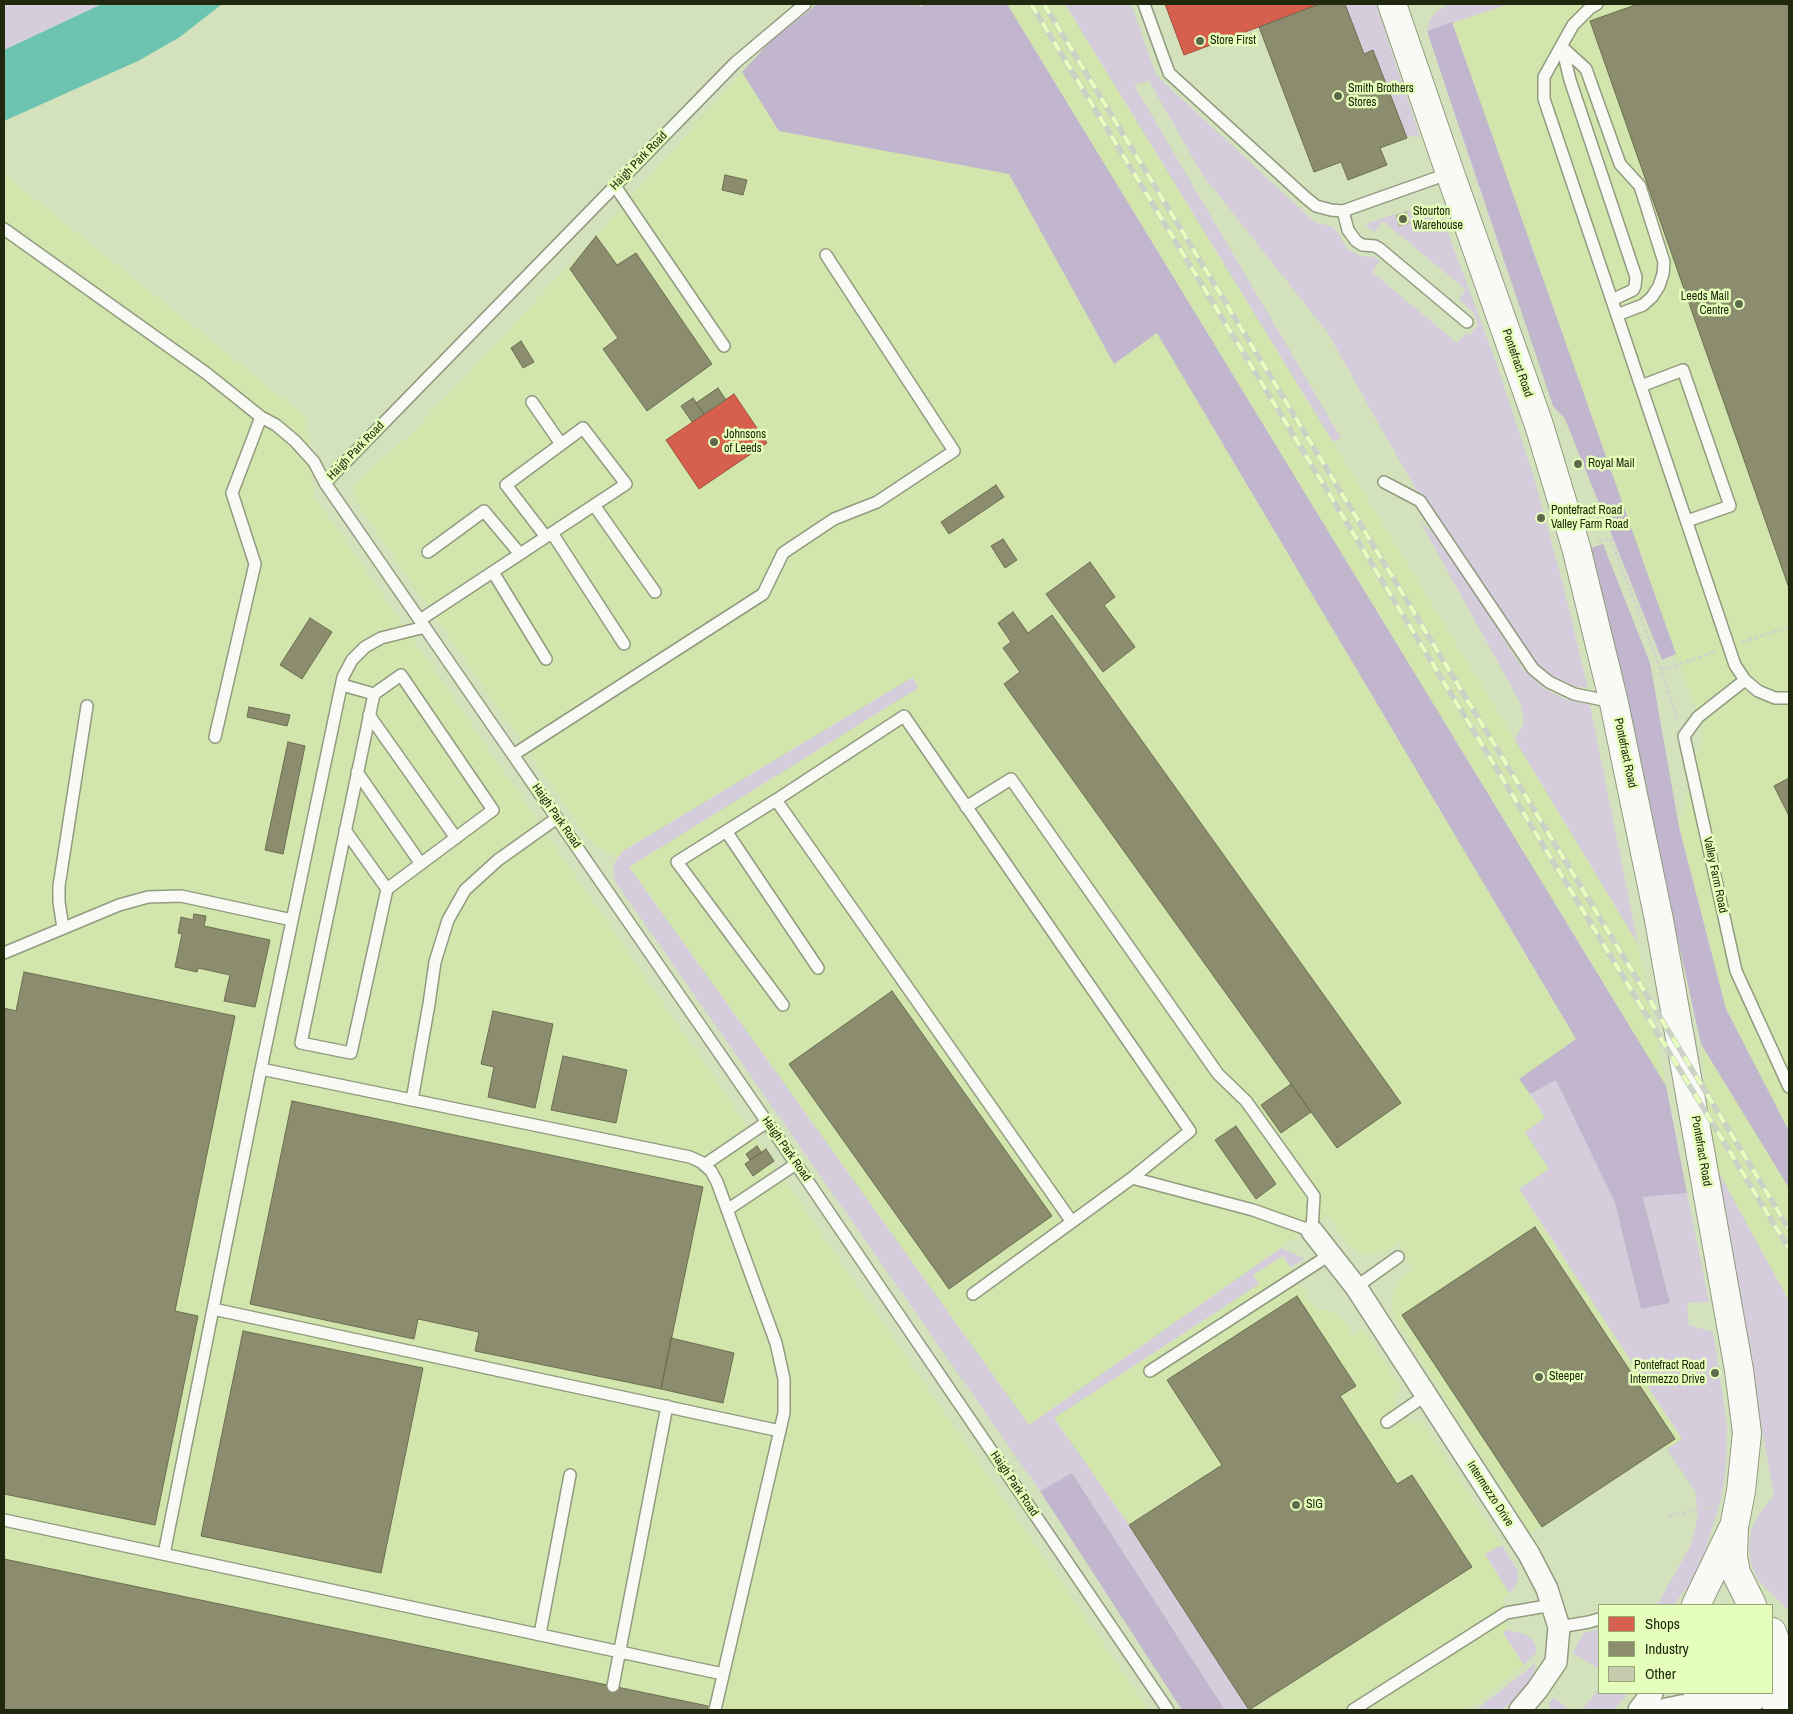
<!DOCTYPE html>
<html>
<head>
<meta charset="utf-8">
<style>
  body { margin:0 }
  #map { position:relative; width:1793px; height:1714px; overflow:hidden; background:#d4e1bd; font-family:"Archivo Narrow",sans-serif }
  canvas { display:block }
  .frame { position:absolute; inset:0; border:5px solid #20280e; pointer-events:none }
  .legend { position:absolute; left:1598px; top:1604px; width:175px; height:90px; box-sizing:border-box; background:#e6febb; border:1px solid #97a876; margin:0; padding:6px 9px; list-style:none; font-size:15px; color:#20280e }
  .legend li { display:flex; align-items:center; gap:10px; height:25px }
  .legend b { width:25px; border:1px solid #97a876 }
</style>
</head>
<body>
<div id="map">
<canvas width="1793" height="1714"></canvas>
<div class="frame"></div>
<ul class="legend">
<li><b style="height:14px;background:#d6604d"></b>Shops</li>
<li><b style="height:14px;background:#8c8c6e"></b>Industry</li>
<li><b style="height:14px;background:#c6cbad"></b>Other</li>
</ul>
</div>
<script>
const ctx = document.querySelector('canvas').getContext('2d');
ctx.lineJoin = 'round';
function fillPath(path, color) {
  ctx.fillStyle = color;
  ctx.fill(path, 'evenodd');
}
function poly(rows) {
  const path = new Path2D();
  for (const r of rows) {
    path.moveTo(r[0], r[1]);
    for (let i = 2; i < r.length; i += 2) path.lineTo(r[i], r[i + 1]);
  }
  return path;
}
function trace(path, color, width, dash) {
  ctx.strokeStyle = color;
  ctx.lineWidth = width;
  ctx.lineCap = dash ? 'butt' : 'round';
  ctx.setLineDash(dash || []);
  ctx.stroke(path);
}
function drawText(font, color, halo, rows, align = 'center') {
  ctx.font = font + ' "Archivo Narrow",sans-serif';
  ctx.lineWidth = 5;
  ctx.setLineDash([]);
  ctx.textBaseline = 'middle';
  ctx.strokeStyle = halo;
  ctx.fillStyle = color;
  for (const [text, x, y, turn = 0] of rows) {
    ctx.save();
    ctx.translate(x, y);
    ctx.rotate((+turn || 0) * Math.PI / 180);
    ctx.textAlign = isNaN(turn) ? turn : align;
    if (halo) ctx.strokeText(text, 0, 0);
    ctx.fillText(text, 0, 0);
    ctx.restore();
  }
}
fillPath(poly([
  [1007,4,1065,4,1515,740,1638,944,1666,1086],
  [1509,4,1789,4,1789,1131,1726,1009,1679,827,1703,731,1452,22],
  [742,72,779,131,1009,174,1114,364,1157,333,1576,1039,1520,1079,1546,1118,1525,1132,1549,1169,1519,1189,1682,1439,1667,1449,1665,1446,1531,1534,1394,1318,1391,1304,1394,1290,1400,1278,1413,1268,1399,1243,1387,1251,1372,1255,1360,1253,1350,1247,1327,1215,1029,1426,629,866,918,688,913,678,623,851,618,858,591,843,357,504,353,494,355,485,362,476,412,433,596,236],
  [4,174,306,417,314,495,1149,1710,4,1710],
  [1701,1044,1789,1188,1789,1301,1713,1162],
  [1283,1256,1315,1309,1329,1311,1343,1319,1353,1335,1363,1328,1398,1383,1400,1390,1394,1402,1409,1423,1414,1422,1422,1423,1426,1428,1502,1545,1485,1554,1509,1593,1504,1597,1507,1630,1503,1633,1524,1665,1468,1710,1249,1710,1129,1525,1054,1418,1258,1285,1253,1275]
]), '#d1e5ac');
fillPath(poly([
  [4,4,102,4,4,50],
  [1065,4,1131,4,1156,75,1308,216,1317,223,1331,226,1335,229,1348,250,1361,256,1375,257,1380,261,1372,272,1457,343,1466,333,1469,335,1478,325,1474,313,1459,299,1466,290,1383,221,1374,232,1365,224,1395,214,1399,227,1410,223,1407,211,1418,209,1429,212,1439,218,1446,227,1498,368,1534,478,1561,577,1588,688,1570,686,1556,679,1543,671,1533,659,1417,491,1377,421,1328,333,1202,174,1149,81,1134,85,1341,438,1333,442],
  [1345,4,1376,4,1420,137,1414,135,1407,138,1374,51,1364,54],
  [1450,4,1509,4,1427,31,1430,20,1437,11],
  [1420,521,1441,541,1523,669,1542,687,1565,699,1590,705,1638,944,1515,740,1524,723,1521,704],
  [913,677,918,688,629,867,1029,1425,1281,1248,1305,1259,1290,1267,1283,1256,1253,1275,1259,1284,1054,1418,1129,1525,1249,1710,1225,1710,1072,1473,1040,1491,615,881,613,872,615,862,623,851],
  [1556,1079,1615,1203,1641,1309,1670,1303,1643,1196,1687,1193,1709,1302,1687,1303,1689,1325,1713,1332,1727,1425,1726,1465,1721,1499,1705,1552,1690,1584,1673,1605,1657,1605,1691,1545,1698,1515,1695,1491,1667,1449,1682,1439,1519,1189,1549,1169,1525,1132,1545,1118,1530,1094],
  [1713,1162,1789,1301,1789,1611,1758,1580,1751,1564,1749,1547,1751,1530,1759,1515,1774,1495],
  [1502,1545,1518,1571,1518,1579,1515,1587,1509,1593,1485,1554],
  [1599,1629,1599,1669,1573,1653,1583,1633],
  [1507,1630,1524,1634,1532,1639,1536,1647,1536,1653,1524,1665,1503,1633],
  [1536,1663,1534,1673,1525,1687,1512,1702,1502,1710,1476,1710],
  [1599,1688,1599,1693,1628,1693,1614,1710,1582,1710],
  [1554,1697,1569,1710,1549,1710,1550,1702]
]), '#d5cddc');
fillPath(poly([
  [817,4,1007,4,1666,1086,1687,1193,1643,1197,1670,1303,1641,1309,1615,1203,1556,1080,1530,1094,1519,1079,1576,1039,1157,333,1114,364,1009,174,779,131,742,72,770,42],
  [1452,22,1676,654,1662,660,1565,419,1553,406,1427,31],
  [1603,544,1650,663,1679,827,1726,1009,1789,1131,1789,1188,1701,1044,1591,548],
  [1072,1473,1225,1710,1182,1710,1040,1491]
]), '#c2b6ce');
fillPath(poly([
  [102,4,222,4,180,37,138,61,4,121,4,50]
]), '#6cc4b0');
const shops = poly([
  [1165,4,1320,4,1184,55,1165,4],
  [734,394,767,443,699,489,666,440,734,394]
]);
fillPath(shops, '#d6604d');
trace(shops, '#9f4f3a', 1);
const industry = poly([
  [1320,4,1345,4,1364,54,1373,50,1407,138,1380,148,1387,165,1348,180,1341,162,1314,172,1259,27,1320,4],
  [1638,4,1789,4,1789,588,1590,21,1638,4],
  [725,175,747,180,743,195,722,190,725,175],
  [596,236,617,265,636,253,712,364,647,411,603,349,618,338,570,269,596,236],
  [521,341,534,362,523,368,511,348,521,341],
  [718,388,726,400,704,414,696,403,718,388],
  [693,398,704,414,692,422,681,406,693,398],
  [996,485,1004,497,949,534,941,522,996,485],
  [1003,539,1017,560,1005,568,991,546,1003,539],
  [1090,562,1115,597,1104,605,1135,647,1103,672,1046,594,1090,562],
  [1013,612,1028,633,1052,615,1401,1103,1337,1148,1004,684,1020,672,1003,648,1011,642,998,623,1013,612],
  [310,618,332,632,302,679,280,665,310,618],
  [249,707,290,715,287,726,247,717,249,707],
  [288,742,305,746,283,854,265,850,288,742],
  [1789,778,1789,816,1774,786,1789,778],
  [194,914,206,916,204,926,270,940,255,1007,224,1001,230,975,198,968,197,972,175,967,182,934,178,933,181,917,193,920,194,914],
  [24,972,235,1016,175,1311,198,1316,155,1525,4,1494,4,1008,16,1011,24,972],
  [892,991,1052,1216,949,1289,789,1064,892,991],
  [493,1011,553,1024,535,1108,488,1097,494,1067,481,1064,493,1011],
  [563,1056,627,1070,616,1123,551,1110,563,1056],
  [1291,1084,1311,1112,1281,1133,1261,1105,1291,1084],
  [292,1101,703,1187,661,1389,475,1351,479,1332,418,1319,414,1339,250,1304,292,1101],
  [1236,1126,1276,1184,1256,1199,1215,1140,1236,1126],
  [757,1146,761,1152,750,1160,746,1154,757,1146],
  [766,1149,774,1161,753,1176,745,1164,766,1149],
  [1535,1227,1675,1439,1542,1527,1402,1315,1535,1227],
  [1297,1296,1356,1386,1340,1396,1397,1484,1412,1475,1472,1567,1249,1710,1129,1525,1222,1465,1167,1380,1297,1296],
  [243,1331,423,1368,381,1573,201,1536,243,1331],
  [671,1338,734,1353,723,1403,661,1389,671,1338],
  [4,1559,708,1706,707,1710,4,1710,4,1559]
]);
fillPath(industry, '#8c8c6e');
trace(industry, '#6c6e51', 1);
const building = poly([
  [1406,212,1409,223,1399,226,1396,215,1406,212]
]);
fillPath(building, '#c6cbad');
trace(building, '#adb294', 1);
const lane = poly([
  [805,4,735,63,325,483,796,1164,1168,1710],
  [1144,4,1169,73,1305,197,1316,206,1331,210,1343,211,1450,173],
  [1597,4,1590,8,1573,25,1544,77,1544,99,1735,665,1745,680,1758,691,1775,698,1789,698],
  [1562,47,1586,69,1620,164,1640,186,1664,262,1663,274,1659,286,1652,297,1643,305,1617,315],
  [1562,47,1570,80,1636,277,1635,286,1633,290,1612,300],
  [615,186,724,346],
  [1343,211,1348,230,1356,241,1362,245,1375,246,1380,249,1467,322],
  [4,229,206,373,261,417,276,425,295,441,314,462,325,483],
  [1641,386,1683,370,1730,506,1687,521],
  [532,402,561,444],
  [1384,482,1420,501,1533,669,1549,682,1574,694,1613,702],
  [594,505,655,592],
  [552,533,624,644],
  [428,552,484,511,520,554],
  [493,572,546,659],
  [420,620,626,484,583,428,506,485,546,537],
  [1745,680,1698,717,1684,736,1736,971,1789,1087],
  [342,685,374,694,401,675,493,810,387,889,351,1053,301,1043,374,694],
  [369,715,456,838],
  [215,737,255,564,232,493,261,417],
  [513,755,763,594,783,553,834,519,877,502,954,451,826,255],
  [357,772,421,864],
  [776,800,904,716,1190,1131,1132,1178],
  [966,807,1011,779,1218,1074,1246,1101,1314,1196,1312,1231,1253,1210,1132,1178,973,1294],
  [345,830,387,889],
  [726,831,818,968],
  [63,928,59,902,59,886,87,706],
  [4,953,119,905,148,897,181,896,292,920],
  [783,1005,677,862,776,800,1072,1222],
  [261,1069,690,1157,701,1162,711,1171,717,1182,776,1343,784,1379,784,1413,715,1710],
  [412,1100,429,1004,435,962,448,920,465,890,498,860,557,818],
  [704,1165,767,1122],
  [727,1210,796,1164],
  [1356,1287,1398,1257],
  [213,1309,780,1431],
  [1150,1371,1331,1254],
  [1387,1422,1426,1395],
  [4,1520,723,1674],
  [164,1554,261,1069,343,677,352,660,365,647,381,638,425,627],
  [1559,1627,1589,1622,1599,1619],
  [540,1634,570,1475],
  [613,1686,667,1406],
  [1353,1710,1506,1613,1552,1605]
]);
const street = poly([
  [1312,1231,1356,1287,1529,1554,1547,1589,1559,1627,1556,1662,1537,1690,1520,1710],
  [1639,1710,1652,1693],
  [1662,1710,1681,1706,1718,1703]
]);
const secondary = poly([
  [1392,4,1450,173,1539,425,1576,547,1614,703,1659,920,1739,1370,1747,1433,1741,1491,1734,1527,1733,1557,1736,1573,1752,1605],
  [1696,1605,1732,1530],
  [1772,1632,1776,1643,1777,1655,1772,1677],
  [1777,1662,1777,1710],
  [1698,1693,1704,1698,1718,1703,1735,1703,1750,1699,1758,1693]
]);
trace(lane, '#919b7f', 14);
trace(street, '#919b7f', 24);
trace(secondary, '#919b7f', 30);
trace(poly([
  [921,4,921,7],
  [1598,541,1610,538,1661,670,1678,720],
  [1742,642,1789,627],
  [1661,670,1715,652],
  [1669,1516,1716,1506]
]), '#cfd3c8', 3, [4, 2.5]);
trace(lane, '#f9faf5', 11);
trace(street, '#f9faf5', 21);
trace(secondary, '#f9faf5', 28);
const rail = poly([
  [1031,4,1789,1249],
  [1044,4,1789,1229]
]);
trace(rail, '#ccd1c6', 5.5);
trace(rail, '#e6febb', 4, [11]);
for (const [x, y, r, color] of [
  [1200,41,5,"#5f694b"],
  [1338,96,5,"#5f694b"],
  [1403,219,5,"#5f694b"],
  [1739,304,5,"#5f694b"],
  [714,442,5,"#5f694b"],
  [1578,464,5,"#5f694b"],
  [1541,518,5,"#5f694b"],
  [1715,1373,5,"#5f694b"],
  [1539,1377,5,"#5f694b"],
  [1296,1505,5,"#5f694b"]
]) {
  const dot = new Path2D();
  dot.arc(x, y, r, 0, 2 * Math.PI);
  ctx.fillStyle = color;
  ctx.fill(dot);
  trace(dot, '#e6febb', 2);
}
drawText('12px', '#20280e', '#e6febb', [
  ["Store First",1210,41],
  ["Smith Brothers",1348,89],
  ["Stores",1348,103],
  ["Stourton",1413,212],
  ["Warehouse",1413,226],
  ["Leeds Mail",1729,297,"right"],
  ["Centre",1729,311,"right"],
  ["Johnsons",724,435],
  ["of Leeds",724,449],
  ["Royal Mail",1588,464],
  ["Pontefract Road",1551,511],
  ["Valley Farm Road",1551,525],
  ["Pontefract Road",1705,1366,"right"],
  ["Intermezzo Drive",1705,1380,"right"],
  ["Steeper",1549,1377],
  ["SIG",1306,1505]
], 'left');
drawText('12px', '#20280e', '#e6febb', [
  ["Haigh Park Road",639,161,-46],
  ["Pontefract Road",1517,363,71],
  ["Haigh Park Road",356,451,-46],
  ["Pontefract Road",1625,753,78],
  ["Haigh Park Road",556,816,55],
  ["Valley Farm Road",1715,875,78],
  ["Haigh Park Road",786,1149,55],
  ["Pontefract Road",1701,1151,80],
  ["Haigh Park Road",1014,1484,56],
  ["Intermezzo Drive",1490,1494,57]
]);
</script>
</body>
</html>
